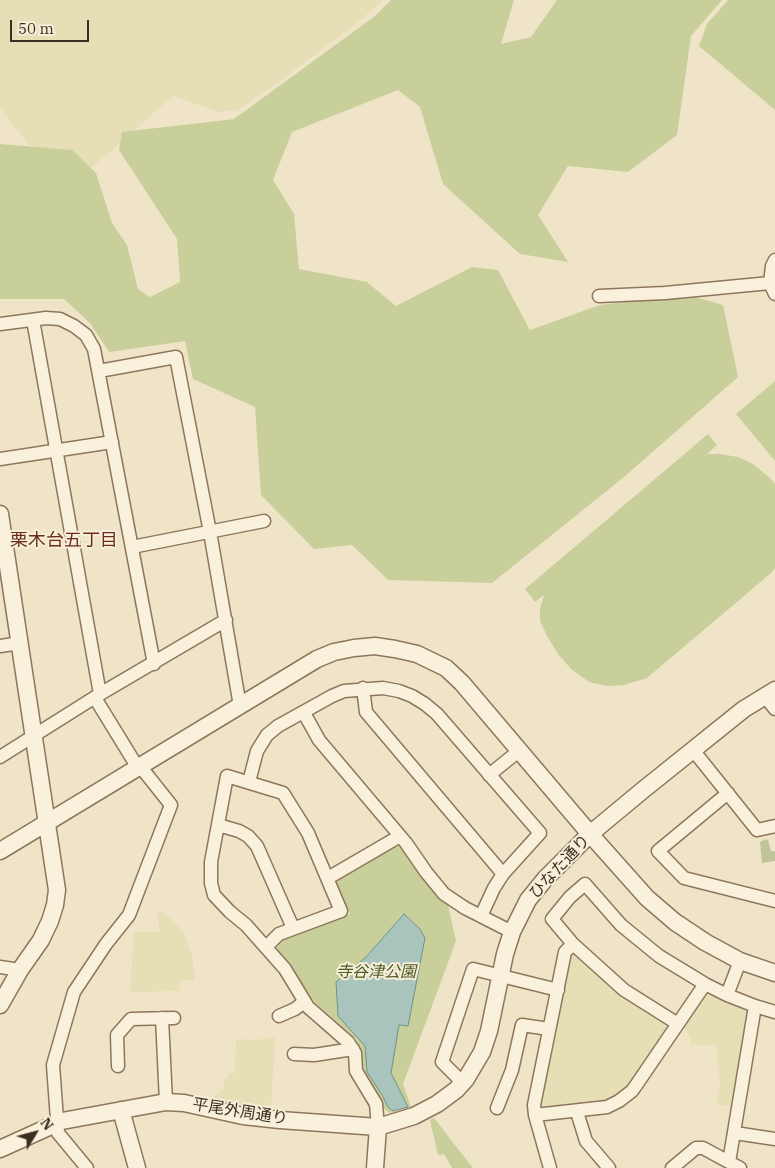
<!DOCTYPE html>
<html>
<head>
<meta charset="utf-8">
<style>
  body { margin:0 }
  #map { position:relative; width:775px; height:1168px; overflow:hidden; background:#f0e4c8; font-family:"IBM Plex Serif",serif }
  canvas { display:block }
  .north { position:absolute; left:10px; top:1108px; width:50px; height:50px; -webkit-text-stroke:4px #f7eed8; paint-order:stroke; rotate:53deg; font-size:14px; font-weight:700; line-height:20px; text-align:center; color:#3d2e20 }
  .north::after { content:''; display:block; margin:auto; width:18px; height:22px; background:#3d2e20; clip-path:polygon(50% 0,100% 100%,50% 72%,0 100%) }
  .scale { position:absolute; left:10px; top:20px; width:79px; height:22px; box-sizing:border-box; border:2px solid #3d2e20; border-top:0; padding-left:6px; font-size:15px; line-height:18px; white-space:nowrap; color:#3d2e20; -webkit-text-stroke:4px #f7eed8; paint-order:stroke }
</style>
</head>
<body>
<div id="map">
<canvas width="775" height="1168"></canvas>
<div class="north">N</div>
<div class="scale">50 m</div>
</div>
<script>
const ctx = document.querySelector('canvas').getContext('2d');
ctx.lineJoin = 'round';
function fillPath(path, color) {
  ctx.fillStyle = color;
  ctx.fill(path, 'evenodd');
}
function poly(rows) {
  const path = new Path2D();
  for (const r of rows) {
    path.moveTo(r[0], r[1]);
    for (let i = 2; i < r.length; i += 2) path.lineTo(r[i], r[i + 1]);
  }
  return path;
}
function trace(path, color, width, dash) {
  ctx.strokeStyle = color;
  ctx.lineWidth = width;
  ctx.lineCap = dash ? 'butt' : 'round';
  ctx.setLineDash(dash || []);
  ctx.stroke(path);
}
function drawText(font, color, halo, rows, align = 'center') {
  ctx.font = font + ' "IBM Plex Serif","Noto Sans JP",serif';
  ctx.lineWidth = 4;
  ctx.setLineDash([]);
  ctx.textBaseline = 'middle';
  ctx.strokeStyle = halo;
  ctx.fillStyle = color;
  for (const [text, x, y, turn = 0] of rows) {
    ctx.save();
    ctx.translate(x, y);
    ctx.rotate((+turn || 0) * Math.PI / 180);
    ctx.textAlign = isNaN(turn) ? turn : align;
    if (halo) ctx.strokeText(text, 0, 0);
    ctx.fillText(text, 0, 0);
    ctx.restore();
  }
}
fillPath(poly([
  [0,0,383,0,358,22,280,81,238,110,219,112,173,96,88,171,29,145,0,108],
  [158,910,170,918,183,931,192,955,195,980,179,980,180,991,130,992,134,932,159,932],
  [572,955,576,955,631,1004,667,1026,667,1029,629,1086,606,1103,542,1112,538,1108,554,1042],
  [710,994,747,1010,749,1013,734,1107,716,1104,720,1083,716,1045,691,1045,690,1037,683,1026,707,995],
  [275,1037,271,1109,245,1107,213,1101,215,1095,220,1093,223,1088,225,1080,230,1074,235,1073,236,1039,256,1040]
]), '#e6deb5');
fillPath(poly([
  [391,0,514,0,501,44,531,37,557,0,722,0,691,36,677,135,628,172,568,166,538,215,568,262,520,254,443,184,420,107,398,90,292,132,273,180,294,214,299,269,367,282,396,306,472,267,498,270,530,330,600,305,689,295,723,305,738,377,624,477,492,583,388,580,352,545,314,549,261,495,255,407,193,379,185,341,109,352,90,323,64,299,0,299,0,144,72,150,96,173,112,223,127,245,138,289,150,297,180,282,177,239,119,150,122,132,234,119,375,16],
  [728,0,775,0,775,110,699,46,707,24],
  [775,381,775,461,736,414],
  [708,434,717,445,707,454,720,454,738,457,753,464,770,478,775,484,775,568,770,574,647,678,624,685,607,686,589,682,571,669,558,654,547,636,540,621,540,609,544,595,535,602,525,589],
  [396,846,403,847,426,882,448,905,456,941,403,1084,411,1107,389,1113,383,1108,381,1099,362,1068,361,1051,355,1038,310,998,291,965,276,949,284,939,350,914,337,883,339,879],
  [434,1118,455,1145,473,1168,452,1168,444,1154,438,1155,430,1120]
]), '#c9cf9b');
fillPath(poly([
  [766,839,768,840,771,851,775,851,775,861,762,863,760,842]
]), '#bfc49a');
const water = poly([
  [404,914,420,929,425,938,408,1026,399,1025,391,1073,408,1107,393,1111,388,1107,382,1095,367,1072,365,1046,338,1016,336,982,366,957,404,914]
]);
fillPath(water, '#a9c4bc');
trace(water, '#6f938a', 1);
const minor = poly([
  [775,260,772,266,770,283,775,294],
  [599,296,665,293,770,283],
  [33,320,100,694],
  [0,324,46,318,60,319,74,326,86,335,94,349,154,664],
  [99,371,176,357,210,532,240,706],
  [0,459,112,442],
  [132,547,264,521],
  [0,646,20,643],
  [363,688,366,712,503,874],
  [764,695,775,709],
  [95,698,138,768],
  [304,713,319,740,406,843,426,872,444,894,465,908,512,932],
  [693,750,757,830,775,826],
  [0,757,100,694,226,620],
  [489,775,520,750],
  [249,782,257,751,267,735,278,726,332,696,344,691,383,688,399,691,412,696,425,704,437,714,540,833,503,874,494,888,481,916],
  [728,793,658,851,684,878,775,901],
  [218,825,239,831,248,836,257,846,293,928],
  [328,878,400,836],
  [266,947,279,934,341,911,308,833,283,793,227,776,211,862,211,883,214,895,230,912,246,925,285,969,308,1007,348,1042,355,1053,356,1071,376,1104,378,1127],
  [0,967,20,970],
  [727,995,740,961],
  [279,1016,295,1009,304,1002],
  [162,1018,166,1102],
  [678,1024,624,990,573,944,552,919,570,897,585,884,621,925,659,956,705,984,727,995,755,1006,775,1012],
  [294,1054,314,1055,353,1049],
  [118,1066,117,1035,131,1019,174,1018],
  [463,1083,442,1062,473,969,558,990],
  [497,1108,512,1070,522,1025,549,1029],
  [577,1112,586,1141,609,1168],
  [535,1115,607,1107,619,1101,632,1091,639,1081,705,984],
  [735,1133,775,1139],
  [729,1162,755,1006],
  [87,1168,58,1133,53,1065,74,992,106,944,129,915,171,805,140,766],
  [550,1168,535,1115,534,1105,565,952,573,944],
  [672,1168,696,1148,703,1148,740,1168]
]);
const tertiary = poly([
  [0,514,57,890,55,905,50,921,41,940,20,970,0,1005],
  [0,851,317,659,334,652,354,648,375,646,395,649,417,654,446,668,462,683,590,834,647,898,675,922,705,942,740,961,775,973],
  [121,1110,137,1168],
  [378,1127,414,1116,437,1104,456,1090,466,1079,482,1052,489,1031,505,954,512,932,528,900,545,879,590,834,643,790,744,709,775,690],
  [0,1149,62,1121,166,1102,184,1103,243,1116,280,1120,378,1127,375,1168]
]);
trace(minor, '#8d765c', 15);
trace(tertiary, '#8d765c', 19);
trace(minor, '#faf1dc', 12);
trace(tertiary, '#faf1dc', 16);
drawText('16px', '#3d2e20', '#f7eed8', [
  ["ひなた通り",560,867,-47],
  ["平尾外周通り",240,1112,9]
]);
drawText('italic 16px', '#4d5a26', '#f7eed8', [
  ["寺谷津公園",376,972]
]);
drawText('18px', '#6b2e1e', '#f7eed8', [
  ["栗木台五丁目",64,541]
]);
</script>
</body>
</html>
